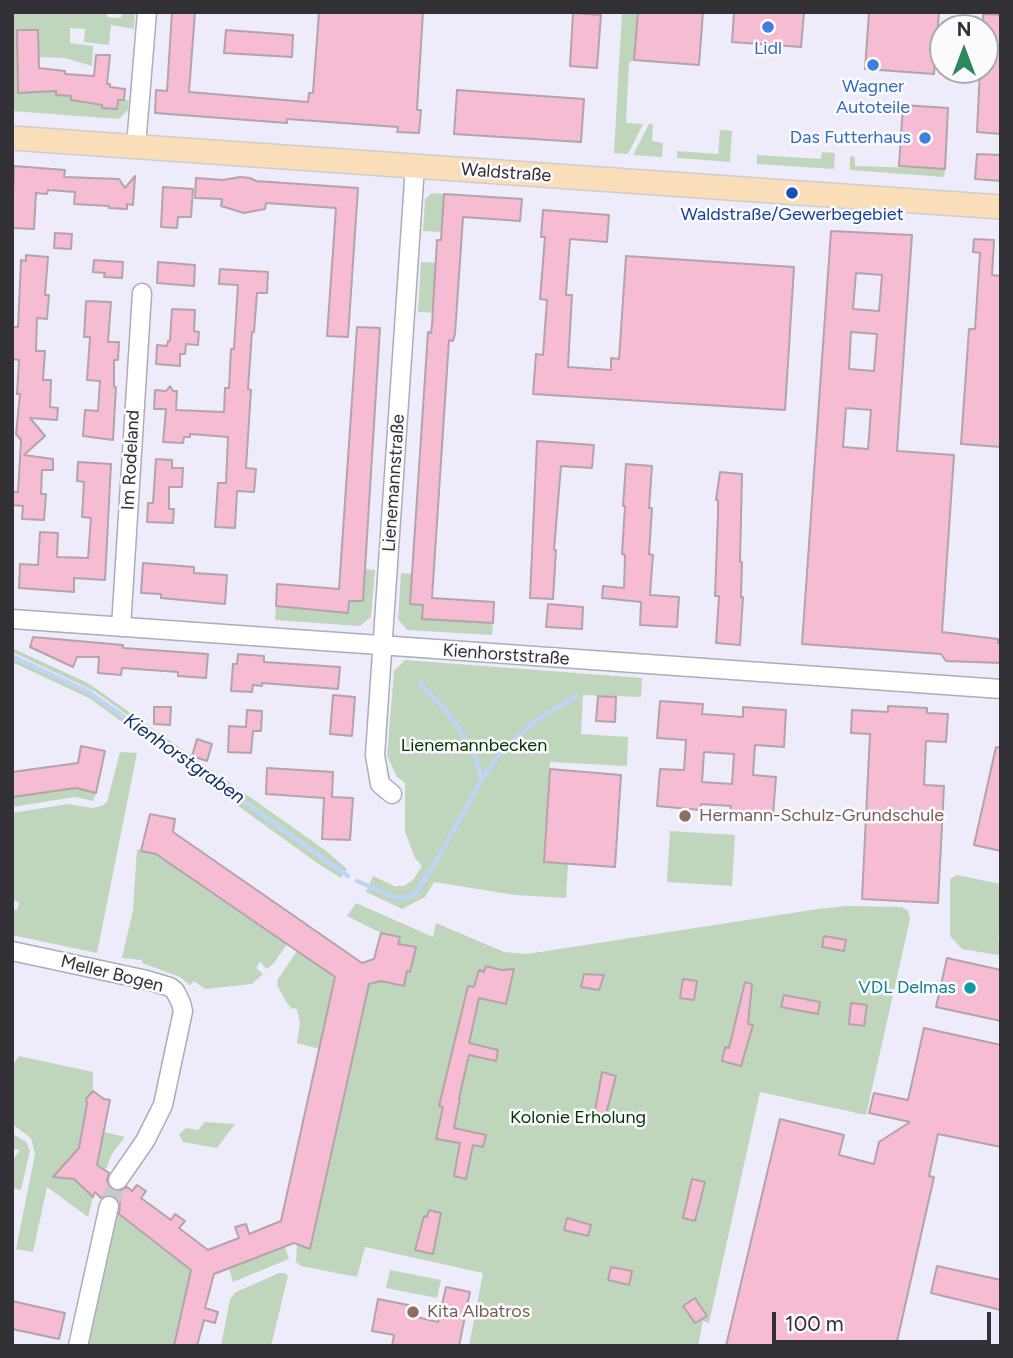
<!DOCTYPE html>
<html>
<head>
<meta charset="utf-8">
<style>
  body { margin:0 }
  #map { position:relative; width:1013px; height:1358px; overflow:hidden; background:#eeecfa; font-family:Figtree,sans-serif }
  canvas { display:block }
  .frame { position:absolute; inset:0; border:14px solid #303035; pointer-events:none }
  .north { position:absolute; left:929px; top:14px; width:70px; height:70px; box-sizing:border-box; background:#fbfbfe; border:2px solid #aaaaae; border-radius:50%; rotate:0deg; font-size:19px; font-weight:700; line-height:28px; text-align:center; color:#303035 }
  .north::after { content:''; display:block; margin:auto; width:24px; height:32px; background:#2c885e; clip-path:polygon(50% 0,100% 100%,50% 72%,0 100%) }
  .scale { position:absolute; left:772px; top:1312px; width:219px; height:32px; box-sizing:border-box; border:4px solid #303035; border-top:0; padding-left:9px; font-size:21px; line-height:24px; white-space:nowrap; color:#303035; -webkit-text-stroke:5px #fbfbfe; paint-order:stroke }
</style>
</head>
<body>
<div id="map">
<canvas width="1013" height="1358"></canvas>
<div class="frame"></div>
<div class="north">N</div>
<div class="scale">100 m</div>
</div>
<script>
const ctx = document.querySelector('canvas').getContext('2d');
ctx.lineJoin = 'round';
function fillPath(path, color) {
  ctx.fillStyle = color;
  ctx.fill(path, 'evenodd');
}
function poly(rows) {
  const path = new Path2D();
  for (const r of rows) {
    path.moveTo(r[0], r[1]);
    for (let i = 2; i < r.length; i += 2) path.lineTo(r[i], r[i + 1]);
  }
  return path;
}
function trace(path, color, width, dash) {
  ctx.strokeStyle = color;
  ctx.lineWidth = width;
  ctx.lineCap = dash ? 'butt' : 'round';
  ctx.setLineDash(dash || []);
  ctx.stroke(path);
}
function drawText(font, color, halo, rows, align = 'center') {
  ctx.font = font + ' Figtree,sans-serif';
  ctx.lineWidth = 5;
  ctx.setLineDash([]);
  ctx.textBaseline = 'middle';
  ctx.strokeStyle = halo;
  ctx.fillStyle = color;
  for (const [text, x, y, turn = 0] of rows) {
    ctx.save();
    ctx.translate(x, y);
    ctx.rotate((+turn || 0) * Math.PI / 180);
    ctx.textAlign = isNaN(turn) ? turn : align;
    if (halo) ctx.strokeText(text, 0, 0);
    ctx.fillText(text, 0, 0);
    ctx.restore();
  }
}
fillPath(poly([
  [12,12,91,12,107,14,107,17,121,18,122,12,135,12,134,29,111,25,109,45,84,42,85,29,70,28,70,43,93,46,92,66,65,58,39,57,38,30,17,31,18,93,56,91,56,95,71,96,85,101,86,104,102,105,103,109,117,109,118,100,129,100,128,110,119,119,12,111],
  [622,12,638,12,634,60,629,63,626,123,643,124,628,154,614,153],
  [649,124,653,124,652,141,663,143,662,157,633,155],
  [720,130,732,131,730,162,677,158,677,151,718,154],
  [822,152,835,153,834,169,757,164,757,155,821,159],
  [850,156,855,157,855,166,945,169,944,177,850,170],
  [432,193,444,194,441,232,423,231,425,199],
  [421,262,439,263,434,294,433,305,436,313,418,312],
  [365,569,375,570,371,617,360,626,275,620,276,606,348,613,349,601,363,601],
  [401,573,412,574,410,604,423,605,422,619,493,623,492,635,407,630,398,619],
  [12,648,88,683,325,850,347,869,345,872,94,691,12,652],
  [12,658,91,695,343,875,341,878,317,863,89,698,12,662],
  [405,660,642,678,641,697,583,695,581,734,628,737,627,766,550,762,544,862,568,864,566,898,515,895,434,882,425,897,402,909,366,892,373,876,394,886,404,886,413,880,422,866,415,858,405,832,405,783,397,777,387,756,394,671],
  [120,752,137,753,97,953,12,935,12,909,17,910,19,903,12,899,12,813,68,804,92,808,102,806,107,802],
  [84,787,96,793,93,801,75,797,12,807,12,797],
  [670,831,735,835,732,886,667,882],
  [137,849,156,854,287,944,274,963,267,969,260,962,256,968,263,974,252,984,205,989,194,981,190,985,180,977,142,963,142,960,122,958,133,910],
  [957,875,1001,884,1001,928,998,939,1001,940,1001,954,998,955,962,949,950,936,950,879],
  [356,903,433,937,436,923,504,952,527,954,818,909,848,906,902,907,908,911,910,919,866,1115,760,1092,709,1323,703,1321,698,1346,469,1346,483,1273,365,1247,357,1277,301,1266,296,1262,297,1244,310,1249,369,984,410,972,416,948,398,944,399,937,381,933,347,916],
  [297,951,335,977,319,1049,297,1043,300,1023,297,1010,295,1008,292,1009,287,1003,277,985,278,979],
  [19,1056,93,1072,93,1091,86,1099,87,1104,79,1148,54,1176,73,1179,93,1197,88,1217,47,1187,33,1252,16,1249,35,1154,31,1138,12,1124,12,1066],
  [205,1122,235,1124,217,1148,183,1142,179,1134,186,1128,198,1130],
  [104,1132,125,1137,112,1154,105,1171,97,1165],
  [13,1134,26,1142,30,1151,21,1190,12,1188,12,1161,20,1150,12,1149],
  [116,1211,191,1270,174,1346,87,1346],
  [285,1247,289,1259,233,1282,229,1268],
  [390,1270,441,1280,437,1298,386,1288],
  [279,1273,285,1273,288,1276,271,1346,221,1346,230,1299,236,1292]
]), '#bfd6bc');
trace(poly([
  [12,656,89,692,348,876],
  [420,683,447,712,463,735,476,758,481,778],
  [357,881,394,897,401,898,414,895,437,860,482,779,501,753,532,723,576,696]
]), '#bed4f9', 4.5);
const building = poly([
  [172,12,195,12,189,92,308,102,309,93,313,93,319,12,423,12,417,110,421,110,419,133,397,132,398,127,287,119,287,123,155,113,156,90,167,91,172,12],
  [638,12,703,12,699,65,634,60,638,12],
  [734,12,804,12,801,47,732,42,734,12],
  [869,12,939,12,934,74,865,69,869,12],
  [573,13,601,15,597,68,570,66,573,13],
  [983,14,1001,15,1001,134,977,132,980,70,985,70,983,14],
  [17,30,38,30,39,68,65,71,65,74,94,76,96,55,110,55,107,84,110,84,110,87,125,89,124,100,118,100,117,109,102,108,102,105,71,100,71,96,56,95,56,91,18,93,17,30],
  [226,30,293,35,292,57,224,53,226,30],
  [457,90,584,99,581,142,454,134,457,90],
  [903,105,948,108,945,169,899,166,903,105],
  [977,154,1001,155,1001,181,975,179,977,154],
  [14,166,65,170,64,177,119,179,125,188,135,176,133,205,127,204,127,209,109,208,109,206,74,204,75,192,48,190,47,194,36,193,34,229,12,228,14,166],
  [240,177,250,178,256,181,358,188,348,337,327,336,336,208,266,203,265,209,244,213,221,206,222,199,195,198,196,178,223,180,240,177],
  [163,187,193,189,191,217,178,217,177,228,161,227,163,187],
  [444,194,522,199,520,221,463,217,455,334,453,341,449,340,432,598,494,602,493,623,422,619,423,605,410,604,428,332,431,333,432,325,437,240,441,240,444,194],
  [543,210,609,215,607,242,570,239,566,295,572,295,568,367,611,370,611,358,619,359,626,256,794,267,785,410,533,394,536,354,543,355,547,300,540,299,545,237,541,237,543,210],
  [831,231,912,235,897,451,954,455,942,632,998,639,998,643,1001,643,1001,663,946,661,941,654,802,644,831,231],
  [856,273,882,275,879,311,853,309,856,273],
  [851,332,877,334,874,371,849,369,851,332],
  [846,408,871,410,868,449,843,447,846,408],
  [55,233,72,234,71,249,54,248,55,233],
  [974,239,994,240,992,275,1001,276,1001,447,961,444,969,329,975,329,980,253,973,252,974,239],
  [26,255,48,257,45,295,49,295,47,319,37,318,36,351,45,351,43,380,51,380,50,407,58,408,57,420,30,418,45,436,24,455,53,459,53,470,42,470,41,494,46,494,44,520,22,519,23,506,12,505,12,492,18,492,21,440,16,434,20,394,17,394,19,360,12,359,12,327,18,327,21,260,26,261,26,255],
  [94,260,123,262,122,278,104,277,105,273,93,272,94,260],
  [158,262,195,265,194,286,157,283,158,262],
  [220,269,268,272,267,293,257,293,254,332,252,332,248,389,251,390,246,468,256,469,254,492,237,491,235,528,215,527,218,483,226,483,228,437,190,434,190,437,184,437,183,443,163,442,166,409,154,409,155,390,166,391,170,386,173,391,177,391,176,410,224,412,225,388,229,388,231,349,234,349,238,285,219,284,220,269],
  [86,301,111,302,108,342,119,342,118,360,114,360,114,387,116,387,113,440,83,436,85,410,98,411,100,381,87,380,90,337,84,337,86,301],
  [172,309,195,310,194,331,199,332,198,345,186,344,185,354,180,354,180,366,156,364,157,345,167,346,168,341,170,341,172,309],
  [357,327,380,328,363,601,349,601,348,613,276,606,277,584,339,589,357,327],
  [537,441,594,445,592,468,561,466,554,550,556,550,553,599,530,598,537,441],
  [156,459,172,460,172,468,183,468,182,487,169,487,169,509,174,509,173,523,147,522,148,503,153,503,156,459],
  [78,462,111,464,105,580,74,578,74,592,19,588,20,564,38,565,40,532,58,533,57,557,88,558,91,518,82,517,84,482,77,481,78,462],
  [626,464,652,466,649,508,652,508,649,554,653,555,650,595,679,597,677,627,640,625,641,602,602,598,603,586,624,588,625,555,622,554,625,506,623,506,626,464],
  [720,472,742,474,740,562,742,562,741,597,743,597,740,645,716,643,719,596,715,596,718,514,718,500,716,500,720,472],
  [143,563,194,567,194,573,227,575,225,604,161,598,161,594,141,593,143,563],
  [548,604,583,607,582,629,546,627,548,604],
  [33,637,123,645,123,648,208,654,206,678,178,676,178,672,122,668,121,675,98,673,99,657,77,657,73,667,30,647,33,637],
  [238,654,264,656,264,662,340,667,338,689,262,683,262,686,253,685,252,692,231,691,233,664,237,664,238,654],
  [333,695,355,697,352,736,330,734,333,695],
  [598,696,616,697,615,722,596,721,598,696],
  [660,701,703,704,702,714,743,717,743,707,786,710,784,747,755,745,753,775,776,777,773,815,730,812,731,806,701,804,700,810,657,806,660,769,684,770,686,740,657,738,660,701],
  [704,752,734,754,732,784,702,782,704,752],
  [888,706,927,708,927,713,948,714,946,742,926,741,924,785,944,786,938,903,862,899,870,734,851,733,852,710,888,712,888,706],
  [154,707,171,707,170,725,154,724,154,707],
  [247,710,262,711,261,731,253,731,251,753,228,752,229,726,246,727,247,710],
  [197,739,212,744,207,761,192,756,197,739],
  [81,746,105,751,96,793,76,788,12,797,12,772,78,763,81,746],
  [996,747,1001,748,1001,851,974,845,996,747],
  [267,768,333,772,332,797,353,798,350,840,322,839,324,798,266,794,267,768],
  [550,769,621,775,615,867,544,862,550,769],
  [150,814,175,819,173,832,362,963,374,959,381,933,400,937,398,944,416,947,410,972,407,971,404,986,381,981,369,984,310,1249,294,1243,214,1274,205,1308,218,1312,215,1323,204,1320,197,1346,174,1346,191,1270,119,1214,120,1203,116,1197,106,1195,101,1198,95,1192,93,1197,74,1179,53,1177,79,1148,87,1104,86,1099,93,1091,104,1099,110,1100,97,1165,109,1173,107,1180,111,1189,118,1191,127,1187,132,1191,137,1185,146,1191,141,1198,171,1220,175,1214,185,1221,179,1228,208,1250,239,1238,235,1227,246,1224,249,1234,281,1221,335,977,156,854,141,851,150,814],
  [824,936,846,940,844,951,822,947,824,936],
  [947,958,1001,970,1001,1021,936,1007,947,958],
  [486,966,501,970,514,969,506,1004,479,998,469,1043,498,1050,496,1061,469,1055,459,1098,460,1098,454,1128,486,1135,483,1147,473,1145,466,1179,454,1176,460,1143,436,1139,443,1107,439,1106,468,986,474,987,479,970,484,972,486,966],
  [584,974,604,975,599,990,581,987,584,974],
  [683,979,697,981,694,1000,680,998,683,979],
  [745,982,752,984,748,1024,753,1025,741,1066,722,1061,725,1047,729,1048,745,982],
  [784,995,820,1002,818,1014,781,1007,784,995],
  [851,1003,867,1005,864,1026,849,1024,851,1003],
  [924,1028,1001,1045,1001,1147,938,1134,929,1176,934,1177,896,1346,726,1346,780,1119,844,1135,839,1155,874,1164,879,1142,910,1122,869,1113,874,1093,908,1100,924,1028],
  [602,1072,616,1076,605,1118,594,1116,602,1072],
  [692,1179,705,1182,695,1221,683,1218,692,1179],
  [429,1210,441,1213,433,1254,415,1250,424,1216,427,1217,429,1210],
  [567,1218,591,1225,588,1236,564,1230,567,1218],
  [937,1266,1001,1280,1001,1310,931,1293,937,1266],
  [611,1267,632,1271,629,1285,608,1280,611,1267],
  [446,1287,470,1292,459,1346,392,1346,394,1335,372,1331,378,1299,418,1307,416,1317,438,1322,446,1287],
  [695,1298,707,1316,695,1323,683,1306,695,1298],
  [12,1301,65,1313,59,1339,12,1329,12,1301]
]);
fillPath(building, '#f5bcd3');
trace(building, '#b2a4a9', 2);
trace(poly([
  [109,1206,118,1180]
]), '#c8c6d3', 18, [18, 9]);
const minor = poly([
  [136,146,147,12],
  [12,619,1001,689],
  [121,627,142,293],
  [392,794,380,784,375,755,415,166],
  [12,951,147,980,170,987,175,991,181,1003,183,1011,163,1105,145,1141,118,1180],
  [78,1346,109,1206]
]);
const major = poly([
  [12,138,1001,207]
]);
trace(minor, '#adacb9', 21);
trace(major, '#cdcdcf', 26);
trace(minor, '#fff', 18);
trace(major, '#fadeb9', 23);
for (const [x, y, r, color] of [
  [768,27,7,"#3f7fe0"],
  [873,65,7,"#3f7fe0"],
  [925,138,7,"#3f7fe0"],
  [792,193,7,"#1a4fb4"],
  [685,816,7,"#8d6e63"],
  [970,988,7,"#0f9aa8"],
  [413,1312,7,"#8d6e63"]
]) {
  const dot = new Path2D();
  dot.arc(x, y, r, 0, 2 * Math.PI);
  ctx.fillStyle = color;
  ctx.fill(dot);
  trace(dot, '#fbfbfe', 2.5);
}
drawText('18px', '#366cbe', '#fbfbfe', [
  ["Lidl",768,49],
  ["Wagner",873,87],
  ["Autoteile",873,108],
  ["Das Futterhaus",911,138,"right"]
]);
drawText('18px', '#303035', '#fbfbfe', [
  ["Waldstraße",506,173,4],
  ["Im Rodeland",131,460,-87],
  ["Lienemannstraße",394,483,-86],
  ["Kienhorststraße",506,655,4],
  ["Meller Bogen",112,974,14]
]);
drawText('18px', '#164399', '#fbfbfe', [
  ["Waldstraße/Gewerbegebiet",792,215]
]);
drawText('18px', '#003600', '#fbfbfe', [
  ["Lienemannbecken",474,746],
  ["Kolonie Erholung",578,1118]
]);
drawText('18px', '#785e54', '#fbfbfe', [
  ["Hermann-Schulz-Grundschule",699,816],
  ["Kita Albatros",427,1312]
], 'left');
drawText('18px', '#0d838f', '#fbfbfe', [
  ["VDL Delmas",956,988]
], 'right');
drawText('italic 19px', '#123066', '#fbfbfe', [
  ["Kienhorstgraben",184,759,35]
]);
</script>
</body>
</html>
